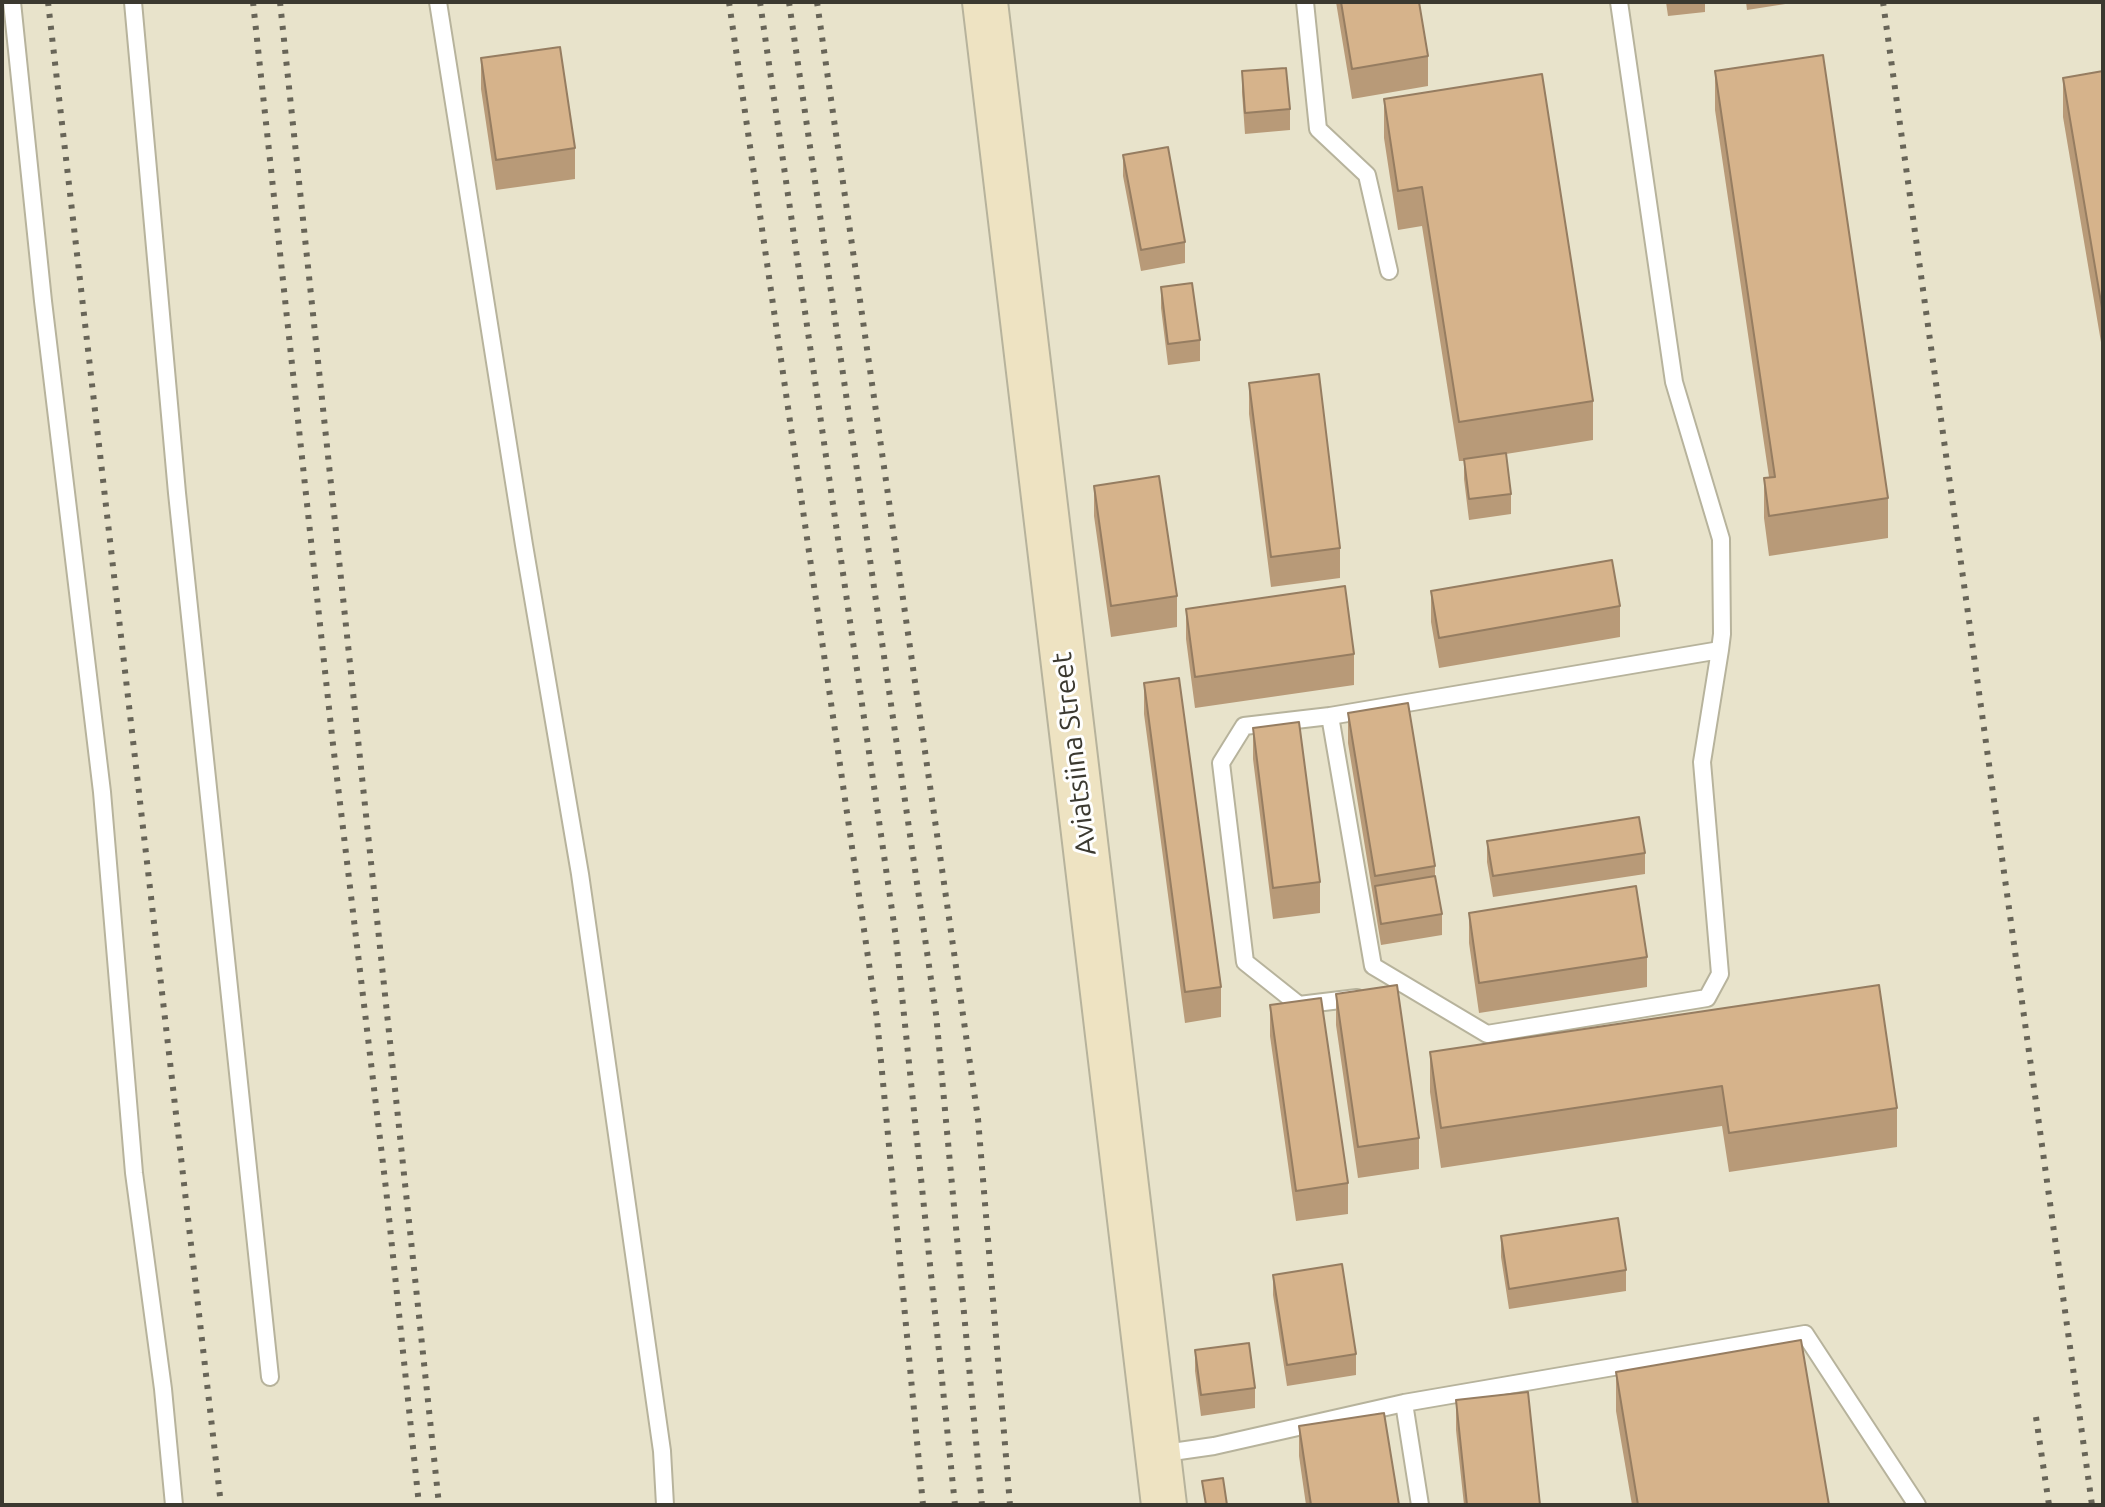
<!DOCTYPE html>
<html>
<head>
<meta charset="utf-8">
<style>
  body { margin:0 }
  #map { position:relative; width:2105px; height:1507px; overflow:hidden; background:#e8e3cb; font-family:Ubuntu,sans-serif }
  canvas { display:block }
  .frame { position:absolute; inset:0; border:4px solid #3b3930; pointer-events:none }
</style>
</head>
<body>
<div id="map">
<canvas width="2105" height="1507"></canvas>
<div class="frame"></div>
</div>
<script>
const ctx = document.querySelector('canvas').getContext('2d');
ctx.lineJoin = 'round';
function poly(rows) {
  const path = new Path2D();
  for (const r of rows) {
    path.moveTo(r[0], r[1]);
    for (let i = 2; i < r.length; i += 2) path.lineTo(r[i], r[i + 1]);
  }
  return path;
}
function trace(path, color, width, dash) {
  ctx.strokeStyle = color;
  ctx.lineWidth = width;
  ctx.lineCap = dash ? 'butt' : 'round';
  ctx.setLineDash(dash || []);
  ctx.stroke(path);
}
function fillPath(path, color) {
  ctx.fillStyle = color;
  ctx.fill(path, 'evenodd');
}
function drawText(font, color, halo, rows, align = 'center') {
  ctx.font = font + ' Ubuntu,sans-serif';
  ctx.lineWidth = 6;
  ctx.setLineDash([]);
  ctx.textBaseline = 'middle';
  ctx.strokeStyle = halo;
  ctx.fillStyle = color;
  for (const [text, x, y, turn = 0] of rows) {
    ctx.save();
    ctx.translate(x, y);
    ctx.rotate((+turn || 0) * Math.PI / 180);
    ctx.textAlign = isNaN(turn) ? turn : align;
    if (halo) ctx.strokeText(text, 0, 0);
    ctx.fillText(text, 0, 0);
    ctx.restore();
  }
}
const lane = poly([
  [12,2,43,301,102,792,134,1173,163,1389,174,1505],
  [133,2,177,493,270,1377],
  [438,2,524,545,580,874,662,1451,665,1505],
  [1305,2,1318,129,1367,175,1389,271],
  [1619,2,1674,382,1721,539,1722,634,1720,650,1702,762,1720,974,1707,998,1487,1034,1373,966,1330,716,1720,650],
  [1330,716,1244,726,1221,763,1245,962,1299,1005,1357,998],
  [1404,1403,1420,1505],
  [1158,1454,1214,1446,1404,1403,1805,1334,1917,1505]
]);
const secondary = poly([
  [985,2,1164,1505]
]);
trace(lane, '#b7b39c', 20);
trace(secondary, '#b7b39c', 48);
trace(lane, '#fff', 16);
trace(secondary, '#eee3c2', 44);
trace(poly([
  [48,2,221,1505],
  [253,2,332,736,386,1189,419,1505],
  [280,2,439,1505],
  [729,2,877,1019,923,1505],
  [760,2,896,938,955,1505],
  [789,2,936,1014,982,1505],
  [817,2,978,1119,1010,1505],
  [1883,2,2092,1505],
  [2036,1417,2049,1505]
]), '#686558', 6, [4, 8]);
fillPath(poly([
  [1336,2,1419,2,1428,56,1428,86,1352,99],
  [1666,2,1705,2,1705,12,1668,16],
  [1746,2,1798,2,1747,10],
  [481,58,575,148,575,179,496,190,481,89],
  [1242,71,1290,109,1290,130,1245,134,1242,92],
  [1715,71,1888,498,1888,538,1769,556,1764,518,1764,478,1769,477,1715,110],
  [2103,71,2103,354,2063,117,2063,78],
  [1384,99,1593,401,1593,440,1506,454,1511,494,1511,514,1469,520,1464,479,1464,461,1459,461,1422,226,1398,230,1384,138],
  [1123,155,1185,242,1185,263,1141,271,1123,176],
  [1161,287,1200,340,1200,361,1168,365,1161,308],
  [1249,383,1340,548,1340,578,1271,587,1249,414],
  [1094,486,1177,596,1177,627,1111,637,1094,516],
  [1431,591,1620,606,1620,637,1439,668,1431,622],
  [1186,609,1354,654,1354,685,1195,708,1186,639],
  [1144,683,1221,987,1221,1017,1185,1023,1144,714],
  [1348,713,1435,866,1435,876,1442,914,1442,935,1381,945,1348,743],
  [1253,728,1320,882,1320,913,1273,919,1253,759],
  [1487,841,1645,853,1645,874,1493,897,1487,862],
  [1469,913,1647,957,1647,987,1479,1013,1469,943],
  [1879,985,1897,1108,1897,1147,1729,1172,1722,1126,1441,1168,1430,1092,1430,1052],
  [1336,994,1419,1138,1419,1169,1358,1178,1336,1025],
  [1270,1005,1348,1183,1348,1214,1296,1221,1270,1036],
  [1501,1236,1626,1270,1626,1291,1509,1309,1501,1257],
  [1273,1275,1356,1354,1356,1375,1287,1386,1273,1295],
  [1195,1350,1255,1388,1255,1408,1201,1416,1195,1371],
  [1616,1372,1829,1505,1632,1505,1616,1411],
  [1456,1400,1540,1505,1464,1505,1456,1430],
  [1299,1426,1399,1505,1306,1505,1299,1456]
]), '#b89a78');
const building = poly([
  [1341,2,1419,2,1428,56,1352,69,1341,2],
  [560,47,575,148,496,160,481,58,560,47],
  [1823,55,1888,498,1769,516,1764,478,1775,477,1715,71,1823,55],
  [1286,68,1290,109,1245,113,1242,71,1286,68],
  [2103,71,2103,314,2063,78,2103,71],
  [1542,74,1593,401,1459,422,1422,187,1398,191,1384,99,1542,74],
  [1168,147,1185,242,1141,250,1123,155,1168,147],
  [1192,283,1200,340,1168,344,1161,287,1192,283],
  [1319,374,1340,548,1271,557,1249,383,1319,374],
  [1506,453,1511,494,1469,499,1464,459,1506,453],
  [1159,476,1177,596,1111,606,1094,486,1159,476],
  [1612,560,1620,606,1439,638,1431,591,1612,560],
  [1345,586,1354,654,1195,677,1186,609,1345,586],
  [1179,678,1221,987,1185,992,1144,683,1179,678],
  [1408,703,1435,866,1375,876,1348,713,1408,703],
  [1299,722,1320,882,1273,888,1253,728,1299,722],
  [1639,817,1645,853,1493,876,1487,841,1639,817],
  [1435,876,1442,914,1381,924,1375,886,1435,876],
  [1636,886,1647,957,1479,983,1469,913,1636,886],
  [1397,985,1419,1138,1358,1147,1336,994,1397,985],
  [1879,985,1897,1108,1729,1133,1722,1086,1441,1128,1430,1052,1879,985],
  [1321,998,1348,1183,1296,1191,1270,1005,1321,998],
  [1618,1218,1626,1270,1509,1289,1501,1236,1618,1218],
  [1342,1264,1356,1354,1287,1365,1273,1275,1342,1264],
  [1801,1340,1829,1505,1638,1505,1616,1372,1801,1340],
  [1249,1343,1255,1388,1201,1395,1195,1350,1249,1343],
  [1528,1392,1540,1505,1467,1505,1456,1400,1528,1392],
  [1384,1413,1399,1505,1311,1505,1299,1426,1384,1413],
  [1223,1478,1227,1505,1206,1505,1202,1481,1223,1478]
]);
fillPath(building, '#d6b38b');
trace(building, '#967d61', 2);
drawText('28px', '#3b3930', '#fff', [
  ["Aviatsiina Street",1074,754,-97]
]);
</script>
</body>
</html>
